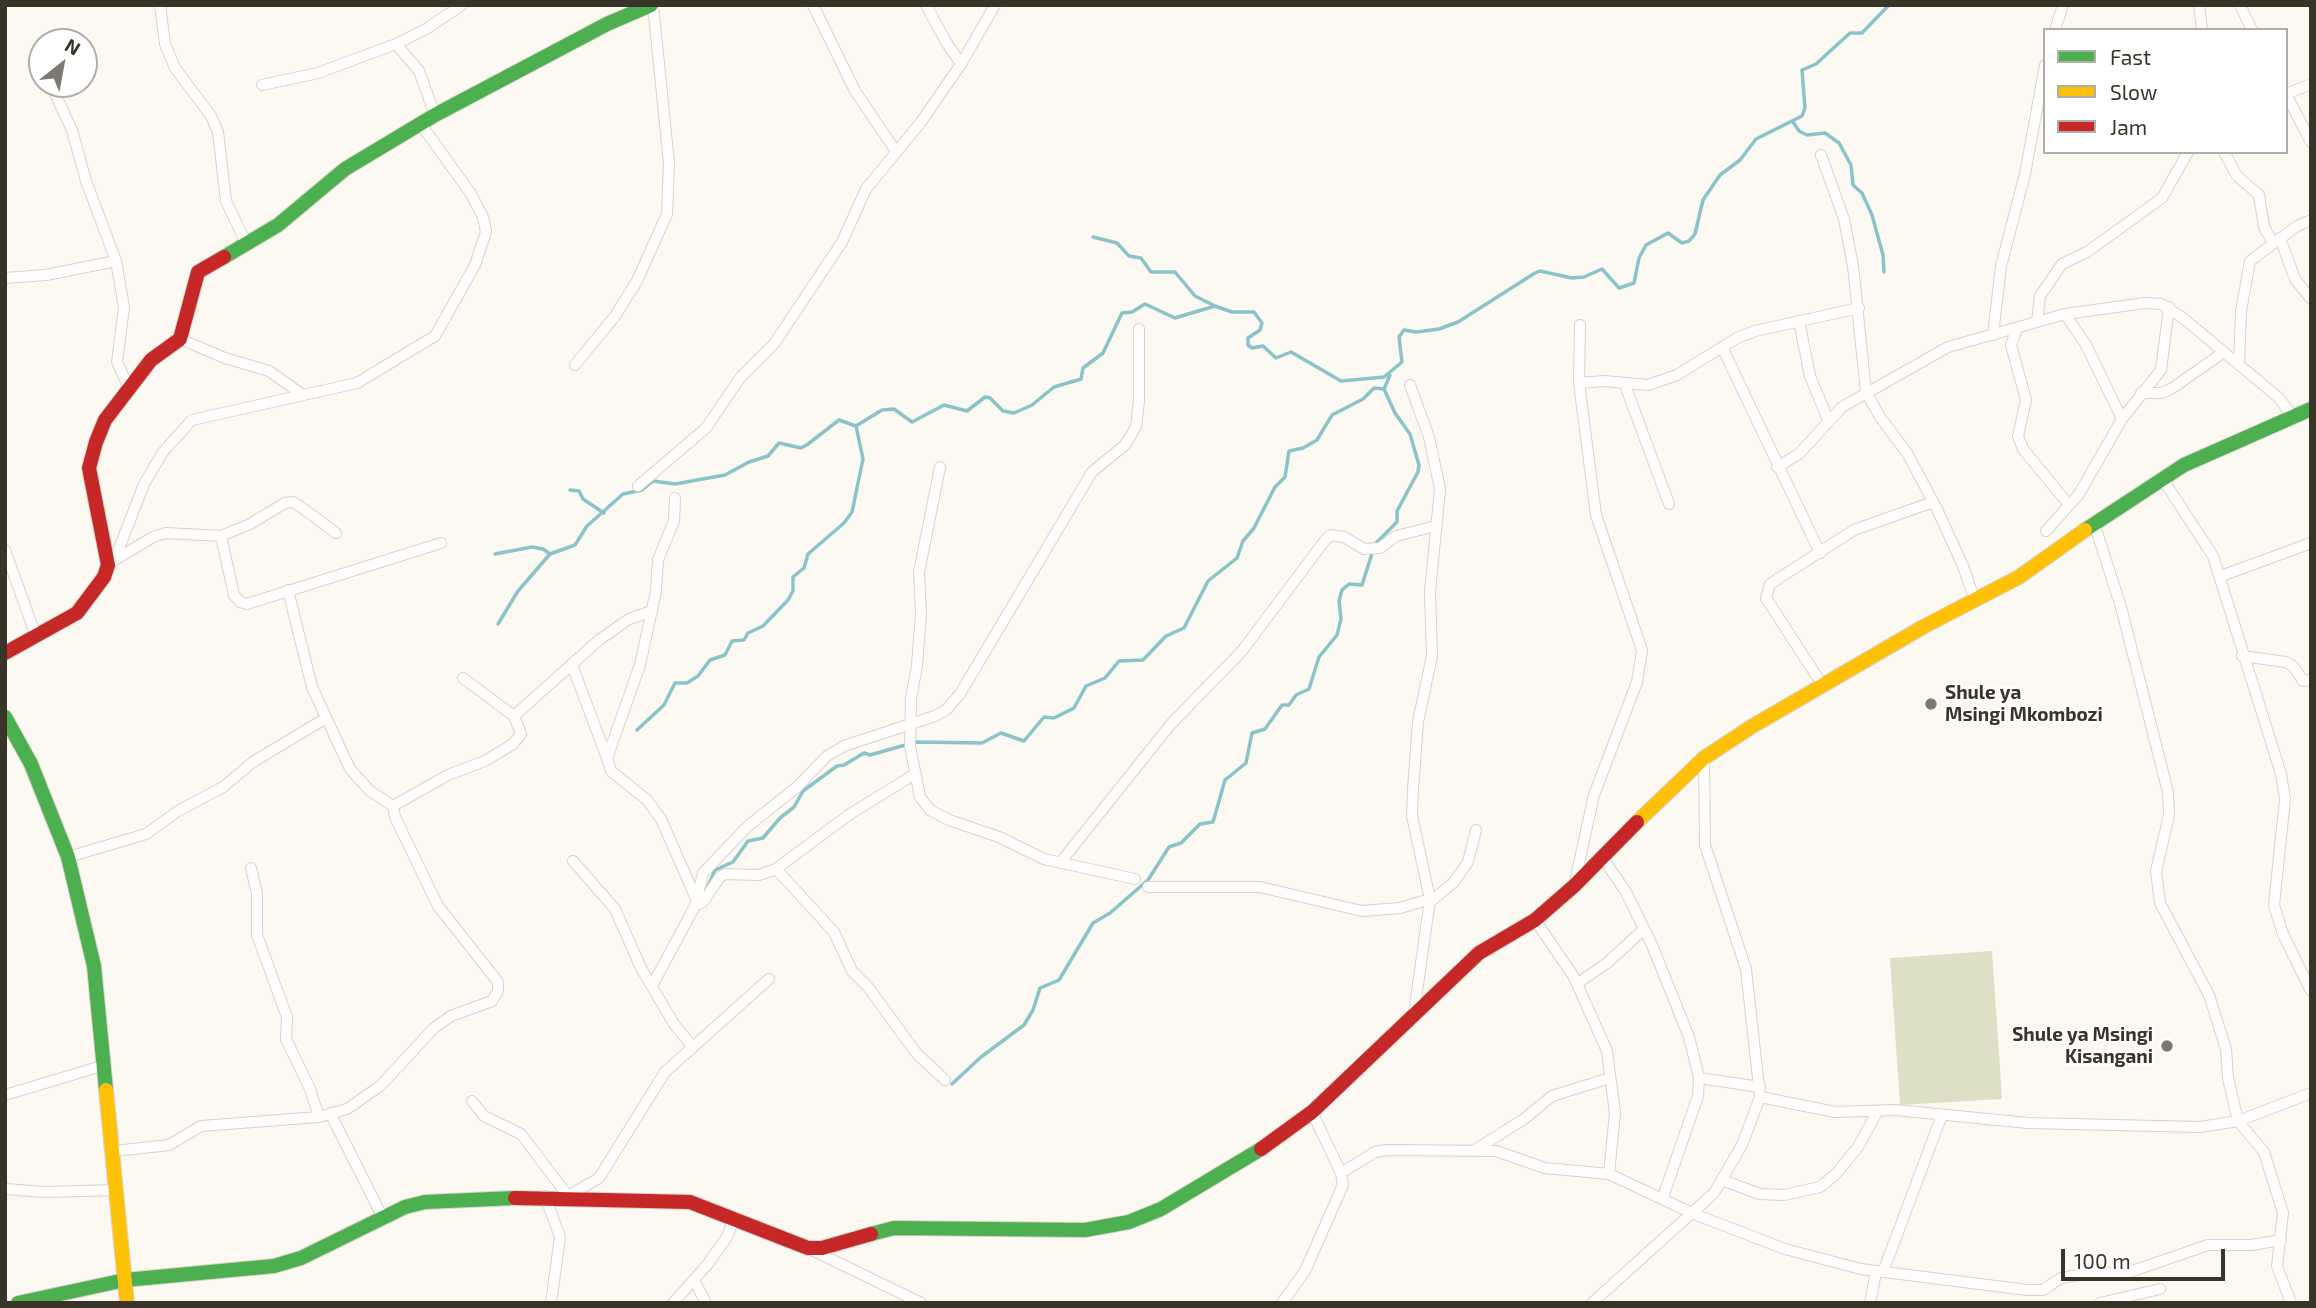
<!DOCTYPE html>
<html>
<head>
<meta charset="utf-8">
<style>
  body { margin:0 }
  #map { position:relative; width:2316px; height:1308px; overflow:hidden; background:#fcf9f2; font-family:"Exo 2",sans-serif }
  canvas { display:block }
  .frame { position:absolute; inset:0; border:7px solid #383428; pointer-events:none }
  .legend { position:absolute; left:2043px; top:28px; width:245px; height:126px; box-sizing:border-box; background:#fff; border:2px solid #afaea9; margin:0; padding:9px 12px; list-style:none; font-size:21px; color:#383428 }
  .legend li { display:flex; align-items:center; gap:14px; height:35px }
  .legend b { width:35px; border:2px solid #afaea9 }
  .north { position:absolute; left:28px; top:28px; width:70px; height:70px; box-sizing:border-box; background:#fff; border:2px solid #afaea9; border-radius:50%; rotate:31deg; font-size:19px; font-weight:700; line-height:28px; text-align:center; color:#383428 }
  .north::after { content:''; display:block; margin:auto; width:24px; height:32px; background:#7d796f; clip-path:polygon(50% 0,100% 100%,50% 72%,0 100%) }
  .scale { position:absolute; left:2061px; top:1249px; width:164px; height:32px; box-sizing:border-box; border:4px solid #383428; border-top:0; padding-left:9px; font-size:21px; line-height:24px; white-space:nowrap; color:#383428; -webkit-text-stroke:5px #fff; paint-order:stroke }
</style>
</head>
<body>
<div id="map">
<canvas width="2316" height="1308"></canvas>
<div class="frame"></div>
<ul class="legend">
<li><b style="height:9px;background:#4caf50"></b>Fast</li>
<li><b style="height:9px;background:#ffc107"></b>Slow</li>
<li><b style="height:9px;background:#c62828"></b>Jam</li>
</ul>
<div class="north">N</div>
<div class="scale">100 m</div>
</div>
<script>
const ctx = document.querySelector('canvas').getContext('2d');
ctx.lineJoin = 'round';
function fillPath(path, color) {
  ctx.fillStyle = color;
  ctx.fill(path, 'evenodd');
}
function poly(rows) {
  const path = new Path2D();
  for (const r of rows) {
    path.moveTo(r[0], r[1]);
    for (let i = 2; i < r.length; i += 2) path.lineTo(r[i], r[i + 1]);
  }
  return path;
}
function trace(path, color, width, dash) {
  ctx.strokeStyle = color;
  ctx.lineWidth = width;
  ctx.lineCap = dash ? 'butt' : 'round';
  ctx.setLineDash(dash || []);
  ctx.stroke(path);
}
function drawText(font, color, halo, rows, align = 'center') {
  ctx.font = font + ' "Exo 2",sans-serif';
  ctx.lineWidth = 5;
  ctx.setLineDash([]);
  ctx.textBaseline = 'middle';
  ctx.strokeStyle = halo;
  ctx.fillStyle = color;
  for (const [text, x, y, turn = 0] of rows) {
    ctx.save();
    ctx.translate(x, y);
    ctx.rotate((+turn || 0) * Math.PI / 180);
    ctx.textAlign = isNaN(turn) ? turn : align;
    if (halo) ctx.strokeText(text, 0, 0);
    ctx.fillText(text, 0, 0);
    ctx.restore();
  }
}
fillPath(poly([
  [1992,951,2002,1099,1900,1105,1890,958]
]), '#dde0c7');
trace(poly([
  [1793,122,1799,131,1807,135,1825,133,1839,143,1851,165,1853,185,1862,193,1872,215,1883,255,1884,272],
  [1093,237,1117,243,1129,256,1141,258,1151,272,1175,272,1195,296,1215,306,1232,312,1254,312,1262,323,1260,330,1248,338,1248,345,1252,348,1263,346,1276,358,1291,352,1341,381,1384,377,1402,362,1399,337,1404,330,1417,332,1439,329,1458,322,1535,273,1540,271,1572,278,1584,277,1602,269,1619,288,1634,283,1639,258,1646,245,1668,233,1682,243,1689,241,1695,234,1703,200,1720,175,1740,160,1756,139,1802,116,1805,108,1802,70,1816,64,1850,33,1862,33,1889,5],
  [856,426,882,410,894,409,912,422,944,405,967,411,985,397,990,398,1003,411,1014,413,1032,405,1054,387,1081,379,1083,368,1103,353,1122,313,1132,312,1145,304,1175,318,1215,306],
  [570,490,579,491,583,499,604,513],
  [495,554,532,547,543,549,550,554],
  [498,624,518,591,550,554,575,545,587,526,623,494,642,490,653,481,675,484,725,475,749,462,768,456,779,443,801,448,808,444,839,420,856,426],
  [637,730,664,705,675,683,687,683,698,676,710,660,725,655,732,641,744,640,748,633,763,626,788,600,793,591,793,577,804,568,808,554,844,523,852,512,863,459,856,426],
  [707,889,715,870,733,862,748,841,763,838,780,818,794,807,803,791,837,766,844,765,864,753,870,755,916,742,982,743,1001,733,1024,741,1044,717,1054,718,1074,708,1086,686,1105,678,1119,661,1143,660,1166,636,1184,628,1208,581,1237,558,1243,541,1254,528,1275,487,1285,477,1289,451,1303,448,1317,440,1332,415,1363,399,1374,388,1384,389],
  [952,1084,981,1057,1024,1025,1033,1010,1040,988,1059,980,1093,923,1110,913,1148,880,1169,847,1181,843,1200,824,1213,822,1225,780,1246,763,1252,733,1265,729,1282,705,1289,705,1296,695,1309,689,1319,657,1337,635,1341,619,1339,601,1342,590,1349,584,1362,585,1375,544,1397,522,1397,511,1418,472,1419,465,1410,434,1395,413,1384,389,1390,375]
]), '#8ac4ca', 3.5);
const street = poly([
  [160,5,165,44,175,68,211,116,218,132,226,201,247,245],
  [813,5,855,91,895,150],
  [926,5,946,42,961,64],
  [2199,5,2202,30],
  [2240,5,2252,30],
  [2055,30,2063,5],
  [396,44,419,71,435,115],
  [51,85,72,130,86,181,116,261,124,307,117,362,129,388],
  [262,85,318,73,396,44,426,29,462,5],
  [2286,94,2311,142],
  [2286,94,2311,84],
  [2224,152,2237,176,2259,195,2264,227,2273,243],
  [1821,155,1844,219,1853,266,1866,392,1880,417,1907,453,1937,509,1963,566,1975,601],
  [2280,238,2295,279,2311,299],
  [5,278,46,275,116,261],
  [2065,314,2086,345,2122,419],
  [1799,321,1810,376,1829,422],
  [2037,322,2040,296,2062,264,2087,252,2162,198,2188,152],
  [2017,328,2011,345,2026,400,2018,436,2023,449,2069,505],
  [1993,335,2001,266,2025,174,2045,65],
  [180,339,225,358,269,371,300,393],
  [1722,347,1820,553],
  [575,365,615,316,637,281,667,214,669,163,653,5],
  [2239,365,2241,311,2250,261,2297,226,2311,220],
  [1579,383,1604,381,1648,385,1677,375,1737,338,1755,331,1859,308],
  [1410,385,1429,437,1440,489,1430,592,1432,656,1418,722,1413,789,1412,816,1430,899,1414,1013],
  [1625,385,1669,504],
  [2141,393,2161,393,2171,389,2224,352],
  [940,467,919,572,921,613,917,666,911,698,910,746,920,797,930,810,949,820,999,837,1044,859,1135,879],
  [1777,467,1799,454,1842,407,1948,347,2065,314,2145,303,2161,304,2183,318,2279,398,2293,417],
  [2162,478,2213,556,2281,774,2285,799,2274,905,2283,934,2311,991],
  [638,486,706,428,740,378,774,344,842,242,866,189,921,122,961,64,995,5],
  [675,498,674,521,658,560,656,591,640,665,607,758,611,771,647,800,661,819,697,901],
  [2094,523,2121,607,2168,792,2169,815,2156,871,2160,903,2209,995,2226,1049,2228,1078,2238,1121,2264,1152,2283,1213,2277,1266,2291,1303],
  [2046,531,2079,494,2122,419,2161,370,2169,307],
  [221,536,234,595,240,602,247,604,441,543],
  [5,550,36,636],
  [115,559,144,484,163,452,192,420,357,383,435,336,475,265,486,232,483,217,471,194,420,123],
  [113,561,153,537,166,533,221,536,250,524,285,503,293,502,301,507,336,533],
  [2221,576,2311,543],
  [288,590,312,687,350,769,370,791,393,806],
  [2242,656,2286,662,2294,667,2303,681,2311,680],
  [572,665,607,758],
  [1823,686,1766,598,1770,584,1854,530,1933,502],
  [514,716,599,640,629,619,652,611],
  [68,857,146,834,178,811,223,787,253,762,326,718],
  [1602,857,1626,892,1652,945,1689,1037,1699,1078,1698,1096,1663,1197],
  [573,861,615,909,641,968,674,1024,692,1046],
  [1060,863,1171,724,1242,651,1326,539,1331,535,1344,537,1364,549,1380,548,1396,536,1436,526],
  [251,868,257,894,257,935,287,1017,286,1039,310,1089,319,1117],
  [776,869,834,932,852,971,868,987,917,1054,945,1080],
  [1574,886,1594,795,1637,682,1642,650,1596,515,1579,383,1580,325],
  [1148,887,1260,887,1362,911,1400,908,1430,899],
  [1429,903,1454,882,1468,862,1476,830],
  [695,906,703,902,720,877,725,874,759,875,776,869,850,814,915,774],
  [1535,920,1574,977,1607,1051,1615,1113,1609,1174],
  [1578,983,1607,963,1644,929],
  [652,986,695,906,703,873,748,826,797,787,827,756,844,746,935,716,946,710,960,694,1092,472,1125,445,1136,427,1139,401,1139,329],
  [1699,1078,1760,1087],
  [5,1095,105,1065],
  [1760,1097,1835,1112,1896,1110,2028,1123,2200,1127,2238,1121,2311,1093],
  [472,1101,484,1116,521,1134,568,1196,599,1178,665,1072,769,979],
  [330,1113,383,1218],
  [1475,1150,1524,1119,1552,1096,1610,1078],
  [114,1151,169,1145,201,1126,319,1117,347,1109,380,1086,434,1028,451,1016,492,1001,498,991,498,982,438,906,395,817,393,806,448,775,485,761,513,744,521,734,514,716,463,678],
  [1341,1173,1375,1152,1387,1150,1496,1151,1545,1168,1609,1174,1694,1214,1785,1249,1861,1269,2027,1290,2043,1290,2061,1278,2095,1272,2124,1274,2208,1245,2251,1245,2281,1240],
  [1722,1180,1760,1194,1784,1195,1820,1187,1836,1174,1858,1147,1877,1112],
  [5,1189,45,1192,117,1190],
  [545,1196,560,1237,551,1303],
  [810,1249,921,1303],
  [1883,1272,1942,1115],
  [694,1280,706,1303],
  [673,1303,707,1265,727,1237,733,1221],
  [1282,1303,1305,1271,1343,1185,1341,1173,1312,1112],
  [1592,1303,1714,1193,1742,1145,1760,1097,1746,969,1705,845,1704,758],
  [1870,1303,1876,1272],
  [2100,1303,2160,1289]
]);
const fast = poly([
  [224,257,278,225,345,169,435,115,607,24,651,5],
  [2085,530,2184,465,2311,409],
  [5,717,31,764,68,857,94,966,106,1090],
  [871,1234,894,1228,1085,1230,1129,1222,1161,1209,1261,1149],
  [18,1303,125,1280,274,1266,301,1258,405,1207,425,1202,515,1198]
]);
const slow = poly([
  [1637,822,1704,758,1751,727,1923,627,2019,577,2085,530],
  [106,1090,127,1303]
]);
const jam = poly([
  [5,653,77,613,104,577,108,565,89,468,96,442,105,420,151,360,180,339,198,272,224,257],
  [1261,1149,1312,1112,1479,953,1535,920,1574,886,1637,822],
  [515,1198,690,1202,808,1248,822,1248,871,1234]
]);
trace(street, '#d7d4cb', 12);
trace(fast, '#d7d4cb', 16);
trace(slow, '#d7d4cb', 16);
trace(jam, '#d7d4cb', 16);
trace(street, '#fffefd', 10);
trace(fast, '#4caf50', 14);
trace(slow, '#ffc107', 14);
trace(jam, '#c62828', 14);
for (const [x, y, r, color] of [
  [1931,704,7,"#7d796f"],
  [2167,1046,7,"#7d796f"]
]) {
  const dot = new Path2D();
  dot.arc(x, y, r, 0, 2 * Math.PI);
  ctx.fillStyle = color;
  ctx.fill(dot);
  trace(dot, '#fff', 2.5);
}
drawText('bold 19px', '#383428', '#fff', [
  ["Shule ya",1945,693],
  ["Msingi Mkombozi",1945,715],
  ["Shule ya Msingi",2153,1035,"right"],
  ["Kisangani",2153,1057,"right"]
], 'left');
</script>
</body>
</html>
